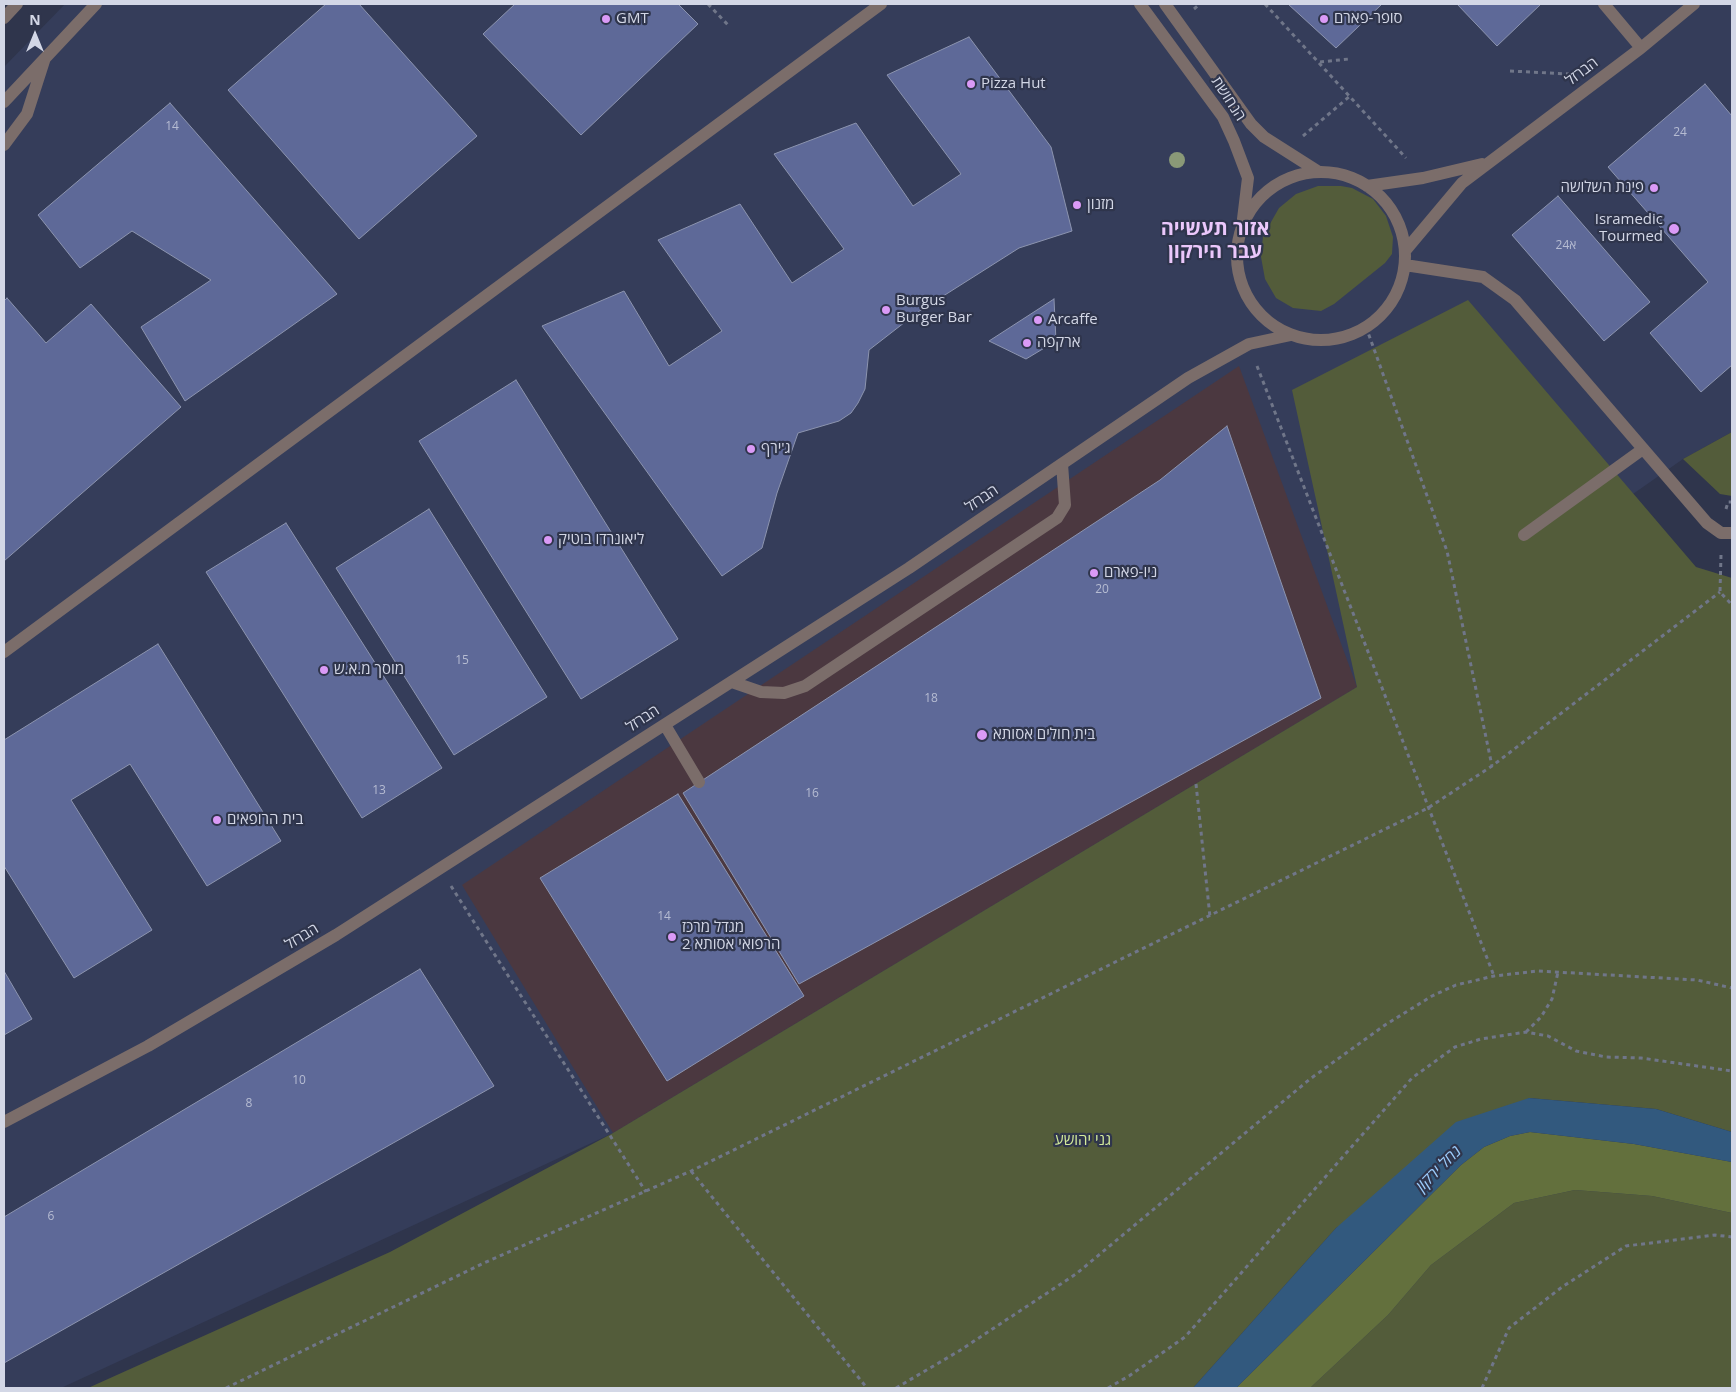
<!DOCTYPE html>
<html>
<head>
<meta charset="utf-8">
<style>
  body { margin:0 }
  #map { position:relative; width:1736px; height:1392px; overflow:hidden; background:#2f354c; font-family:"Open Sans",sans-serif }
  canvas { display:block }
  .frame { position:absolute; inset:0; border:5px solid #d3d7e6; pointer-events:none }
  .north { position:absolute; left:10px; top:10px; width:50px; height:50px; -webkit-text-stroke:4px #2f354c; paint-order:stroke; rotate:0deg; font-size:14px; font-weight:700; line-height:20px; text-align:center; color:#d3d7e6 }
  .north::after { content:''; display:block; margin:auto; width:18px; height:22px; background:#d3d7e6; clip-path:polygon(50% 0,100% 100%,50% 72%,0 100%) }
</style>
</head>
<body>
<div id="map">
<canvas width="1736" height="1392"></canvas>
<div class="frame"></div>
<div class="north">N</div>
</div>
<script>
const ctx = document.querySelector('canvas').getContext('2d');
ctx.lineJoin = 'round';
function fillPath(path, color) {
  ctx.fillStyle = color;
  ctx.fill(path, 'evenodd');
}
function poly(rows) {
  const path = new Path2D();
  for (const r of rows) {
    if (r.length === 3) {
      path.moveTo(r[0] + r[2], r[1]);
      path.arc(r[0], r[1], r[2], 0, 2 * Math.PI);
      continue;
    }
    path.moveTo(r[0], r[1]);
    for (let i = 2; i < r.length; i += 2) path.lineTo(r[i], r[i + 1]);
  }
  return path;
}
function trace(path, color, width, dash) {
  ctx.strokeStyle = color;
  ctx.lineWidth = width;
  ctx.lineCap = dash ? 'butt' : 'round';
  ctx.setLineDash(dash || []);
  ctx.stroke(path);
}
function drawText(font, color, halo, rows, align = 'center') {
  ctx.font = font + ' "Open Sans",Heebo,sans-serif';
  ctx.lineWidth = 4.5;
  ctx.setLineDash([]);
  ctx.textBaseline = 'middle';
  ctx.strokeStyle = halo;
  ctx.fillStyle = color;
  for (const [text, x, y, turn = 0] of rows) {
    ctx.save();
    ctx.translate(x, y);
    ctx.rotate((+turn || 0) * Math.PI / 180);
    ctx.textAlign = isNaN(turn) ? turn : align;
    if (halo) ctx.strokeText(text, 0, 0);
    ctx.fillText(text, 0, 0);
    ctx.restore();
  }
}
fillPath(poly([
  [65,4,1732,4,1732,432,1683,459,1357,687,613,1133,61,1388,4,1388,4,67]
]), '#353d5a');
fillPath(poly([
  [1239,366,1357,687,613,1133,462,885]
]), '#4b3840');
fillPath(poly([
  [1318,186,1341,186,1352,188,1373,199,1386,216,1393,237,1392,254,1385,263,1334,304,1321,311,1293,308,1276,298,1265,279,1261,257,1263,236,1279,208,1296,194],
  [1468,300,1696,567,1732,578,1732,1132,1656,1109,1529,1098,1336,1228,1193,1388,88,1388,390,1252,613,1133,1357,687,1292,390],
  [1732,432,1732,496,1720,494,1683,459],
  [1575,1190,1652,1196,1732,1213,1732,1388,1310,1388,1388,1315,1431,1265,1514,1203]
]), '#535c3a');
fillPath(poly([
  [1530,1132,1634,1144,1732,1162,1732,1213,1652,1196,1575,1190,1514,1203,1431,1265,1388,1315,1310,1388,1236,1388,1461,1165,1484,1147,1510,1136]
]), '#63703d');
fillPath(poly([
  [1529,1098,1656,1109,1732,1132,1732,1162,1634,1144,1530,1132,1510,1136,1484,1147,1461,1165,1236,1388,1193,1388,1336,1228,1456,1122]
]), '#32597e');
const building = poly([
  [326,4,359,4,477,136,359,239,228,90,326,4],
  [515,4,678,4,698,24,581,135,483,34,515,4],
  [1288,4,1382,4,1336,48,1288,4],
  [1457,4,1541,4,1497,46,1457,4],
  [969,37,1051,147,1072,231,1019,248,918,312,869,350,865,389,858,403,851,413,839,421,798,433,777,493,762,548,722,576,542,326,624,291,669,366,722,331,658,240,740,204,792,283,844,249,774,154,856,123,913,206,961,174,887,75,969,37],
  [1705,84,1732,116,1732,365,1701,392,1650,333,1708,282,1608,167,1705,84],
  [170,103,337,294,185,401,141,327,211,280,132,231,80,268,38,215,170,103],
  [1558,196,1650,302,1604,341,1512,235,1558,196],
  [7,298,46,343,91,304,181,407,4,561,4,301,7,298],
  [1054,299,1056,341,1026,359,989,341,1054,299],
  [516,380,678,639,581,699,419,441,516,380],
  [1227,426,1321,698,799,984,683,793,1160,480,1227,426],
  [429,509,547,697,454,755,336,568,429,509],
  [286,523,442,768,362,818,206,572,286,523],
  [158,644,281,841,207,886,130,764,71,800,152,930,74,978,4,866,4,740,158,644],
  [678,794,804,996,667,1081,540,878,678,794],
  [420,969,494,1086,4,1363,4,1217,420,969],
  [4,971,32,1019,4,1035,4,971]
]);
fillPath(building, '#5e6998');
trace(building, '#8c94af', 1);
trace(poly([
  [708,4,729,26],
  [1265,4,1406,158],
  [1194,9,1200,4],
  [1320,62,1349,59],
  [1510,71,1569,74],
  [1303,136,1350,96],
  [1366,327,1447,551,1492,766],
  [1257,366,1494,976],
  [1726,509,1728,502,1732,502],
  [1721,555,1720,592,1732,605],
  [1196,784,1210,917],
  [451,886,646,1192],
  [1526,1032,1541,1017,1552,999,1558,972],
  [691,1171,867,1388],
  [226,1388,484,1263,691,1171,1428,808,1492,766,1720,592],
  [896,1388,959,1351,1076,1274,1310,1079,1385,1025,1432,996,1456,985,1494,976,1538,971,1697,980,1732,988],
  [1108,1388,1129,1376,1185,1337,1412,1078,1455,1047,1481,1039,1526,1032,1548,1036,1576,1051,1606,1057,1641,1058,1732,1071],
  [1482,1388,1509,1328,1562,1287,1626,1246,1715,1235,1732,1237]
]), '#707689', 3, [4, 4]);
trace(poly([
  [1140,4,1223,117,1234,141,1248,178,1243,219],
  [1165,4,1251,124,1264,137,1319,172],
  [1604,4,1641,48],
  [4,18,17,4],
  [4,102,96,4],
  [4,145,27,114,44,61],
  [1321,256,84],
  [1367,186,1423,178,1482,164],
  [1405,251,1462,183,1641,48,1694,4],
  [1405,265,1483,277,1515,300,1707,523,1721,533,1732,533],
  [1524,535,1643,449],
  [4,652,881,4],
  [732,682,761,692,784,693,805,686,1057,518,1065,505,1062,464],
  [665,725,699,782],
  [4,1122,148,1046,336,935,909,568,1188,378,1249,344,1291,335]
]), '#7b6d6a', 12);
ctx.fillStyle = '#8a9977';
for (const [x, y] of [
  [1177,160]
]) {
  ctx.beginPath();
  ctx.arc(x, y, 8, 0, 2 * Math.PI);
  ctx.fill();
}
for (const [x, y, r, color] of [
  [606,19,5,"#da9af6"],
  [1324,19,5,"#da9af6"],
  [971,84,5,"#da9af6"],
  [1654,188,5,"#da9af6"],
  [1077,205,5,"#da9af6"],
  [1674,229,6,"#da9af6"],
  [886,310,5,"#da9af6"],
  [1038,320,5,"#da9af6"],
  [1027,343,5,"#da9af6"],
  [751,449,5,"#da9af6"],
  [548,540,5,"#da9af6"],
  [1094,573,5,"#da9af6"],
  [324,670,5,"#da9af6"],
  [982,735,6,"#da9af6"],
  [217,820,5,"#da9af6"],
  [672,937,5,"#da9af6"]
]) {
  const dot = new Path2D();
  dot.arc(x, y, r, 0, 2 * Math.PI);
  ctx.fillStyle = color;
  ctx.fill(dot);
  trace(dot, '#2f354c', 2);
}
drawText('12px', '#b6bcd2', null, [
  ["14",172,127],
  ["24",1680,133],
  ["24א",1566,246],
  ["20",1102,590],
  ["15",462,661],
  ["18",931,699],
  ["13",379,791],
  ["16",812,794],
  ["14",664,917],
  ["10",299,1081],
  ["8",249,1104],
  ["6",51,1217]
]);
drawText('15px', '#d3d7e6', '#2f354c', [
  ["GMT",616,19],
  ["סופר-פארם",1334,19],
  ["Pizza Hut",981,84],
  ["פינת השלושה",1644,188,"right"],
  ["מזנון",1087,205],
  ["Isramedic",1663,220,"right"],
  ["Tourmed",1663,237,"right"],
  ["Burgus",896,301],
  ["Burger Bar",896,318],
  ["Arcaffe",1048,320],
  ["ארקפה",1037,343],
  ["ג'ירף",761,449],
  ["ליאונרדו בוטיק",558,540],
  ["ניו-פארם",1104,573],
  ["מוסך מ.א.ש",334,670],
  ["בית חולים אסותא",993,735],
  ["בית הרופאים",227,820],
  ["מגדל מרכז",682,928],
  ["הרפואי אסותא 2",682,945]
], 'left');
drawText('15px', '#d3d7e6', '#2f354c', [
  ["הברזל",1582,72,-37],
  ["הנחושת",1228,99,57],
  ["הברזל",982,499,-34],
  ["הברזל",643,719,-33],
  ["הברזל",302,937,-31]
]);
drawText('15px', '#d4eb9b', '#2f354c', [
  ["גני יהושע",1083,1141]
]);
drawText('italic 16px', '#9bcbfb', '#2f354c', [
  ["נחל ירקון",1439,1169,-45]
]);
drawText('bold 20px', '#ebc7fb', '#2f354c', [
  ["אזור תעשייה",1215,229],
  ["עבר הירקון",1215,252]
]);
</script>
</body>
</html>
